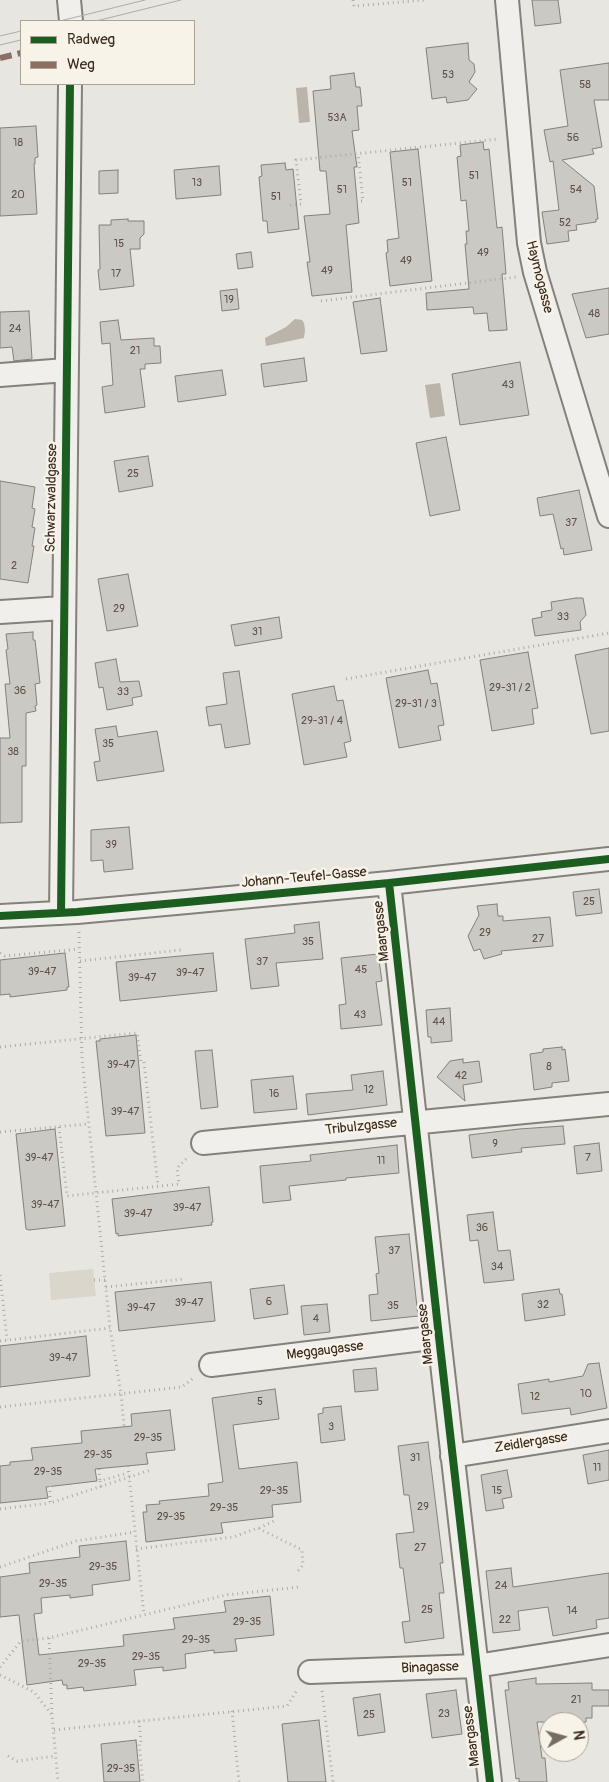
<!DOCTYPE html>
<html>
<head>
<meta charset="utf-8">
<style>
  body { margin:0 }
  #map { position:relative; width:609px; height:1782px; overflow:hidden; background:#e8e6e0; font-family:Pangolin,sans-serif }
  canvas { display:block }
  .legend { position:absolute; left:20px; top:20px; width:175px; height:65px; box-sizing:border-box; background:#f7f3e8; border:1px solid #aca397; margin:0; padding:6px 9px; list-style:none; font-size:15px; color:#3b2a1e }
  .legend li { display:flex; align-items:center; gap:10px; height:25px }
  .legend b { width:25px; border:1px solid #aca397 }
  .north { position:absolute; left:539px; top:1712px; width:50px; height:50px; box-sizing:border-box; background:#f7f3e8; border:1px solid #aca397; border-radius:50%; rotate:83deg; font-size:14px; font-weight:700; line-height:20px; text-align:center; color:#3b2a1e }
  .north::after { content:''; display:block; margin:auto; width:18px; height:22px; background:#786c62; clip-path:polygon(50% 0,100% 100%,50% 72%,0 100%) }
</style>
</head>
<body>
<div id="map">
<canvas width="609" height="1782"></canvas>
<ul class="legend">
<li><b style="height:6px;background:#1b5e20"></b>Radweg</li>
<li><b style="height:6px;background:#8d6e63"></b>Weg</li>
</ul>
<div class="north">N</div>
</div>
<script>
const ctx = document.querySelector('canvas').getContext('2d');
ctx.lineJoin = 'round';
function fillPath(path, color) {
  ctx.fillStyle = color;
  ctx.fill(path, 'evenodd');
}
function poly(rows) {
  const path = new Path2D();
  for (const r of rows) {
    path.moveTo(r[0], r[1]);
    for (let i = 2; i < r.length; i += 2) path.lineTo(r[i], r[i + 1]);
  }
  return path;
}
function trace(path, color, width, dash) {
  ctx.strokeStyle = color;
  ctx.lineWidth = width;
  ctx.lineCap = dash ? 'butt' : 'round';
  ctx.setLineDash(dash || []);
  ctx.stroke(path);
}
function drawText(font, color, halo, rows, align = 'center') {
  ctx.font = font + ' Pangolin,sans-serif';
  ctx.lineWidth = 5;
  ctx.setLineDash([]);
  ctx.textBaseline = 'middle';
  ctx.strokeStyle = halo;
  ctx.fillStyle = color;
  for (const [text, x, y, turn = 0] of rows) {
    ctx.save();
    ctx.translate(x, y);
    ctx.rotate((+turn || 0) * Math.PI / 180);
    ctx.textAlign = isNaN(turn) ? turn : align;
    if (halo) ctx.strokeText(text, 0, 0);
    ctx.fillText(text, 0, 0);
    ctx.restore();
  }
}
fillPath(poly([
  [93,1269,96,1296,51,1300,49,1273]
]), '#dad6cc');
fillPath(poly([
  [307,87,310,122,299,123,296,88],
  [295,319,302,320,304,323,305,330,304,338,266,346,265,338,286,327],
  [440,383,445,416,430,418,425,385]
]), '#bbb4aa');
const building = poly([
  [532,0,558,0,561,23,535,26,532,0],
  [468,43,469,60,474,64,475,72,469,82,477,89,468,100,447,103,446,97,432,99,426,48,468,43],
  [609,63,609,100,594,100,602,147,592,149,594,154,562,160,594,186,598,219,596,219,596,222,576,225,577,230,568,231,569,241,547,244,542,212,559,210,553,161,550,162,544,130,568,126,560,70,609,63],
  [354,73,356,87,360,87,362,106,357,106,359,130,352,131,357,167,354,167,359,223,346,225,352,292,312,296,307,262,310,262,304,216,330,214,326,171,320,171,313,91,331,89,330,76,354,73],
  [36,126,38,157,35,158,35,164,34,164,37,214,0,216,0,128,36,126],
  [483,142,484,150,489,149,497,228,502,227,506,274,502,274,507,330,489,331,487,313,474,314,473,307,427,310,426,293,469,289,465,244,467,244,466,231,469,231,466,200,461,201,457,157,461,156,460,145,483,142],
  [418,149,432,281,390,286,386,253,388,252,387,240,399,238,390,152,418,149],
  [285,163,286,170,293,169,299,229,268,233,267,221,263,221,259,177,262,176,261,165,285,163],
  [219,166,221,195,176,199,174,170,219,166],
  [118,170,118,193,99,194,99,171,118,170],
  [128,219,128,221,144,221,144,234,140,238,140,249,130,249,134,286,100,290,98,270,100,269,99,225,111,225,111,220,128,219],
  [251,252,253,267,238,269,236,254,251,252],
  [609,288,609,334,586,338,572,294,609,288],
  [237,289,239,309,222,311,220,291,237,289],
  [380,298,387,351,361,354,353,302,380,298],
  [29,311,32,359,14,361,12,347,0,348,0,312,29,311],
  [118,320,121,340,154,338,154,346,160,346,161,363,145,364,145,369,140,369,145,407,105,413,102,387,113,385,110,343,102,344,100,322,118,320],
  [304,358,307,381,264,387,261,364,304,358],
  [520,362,529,415,460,425,452,374,520,362],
  [222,370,226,395,178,402,175,376,222,370],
  [446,437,460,510,430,516,416,443,446,437],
  [148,456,153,486,119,492,114,461,148,456],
  [0,481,35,487,32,508,35,509,32,527,35,528,32,546,34,546,28,583,0,579,0,481],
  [579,490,592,550,564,555,563,548,561,549,553,514,540,516,537,498,579,490],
  [128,574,138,626,107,631,98,579,128,574],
  [576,598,583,598,586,615,580,622,581,630,535,636,532,619,542,617,541,612,552,610,551,602,576,598],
  [279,617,282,638,235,646,231,625,279,617],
  [33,632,33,640,35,640,40,683,35,684,37,705,35,706,36,711,26,713,26,766,22,766,22,822,0,823,0,738,10,738,5,684,10,684,6,650,8,649,6,634,33,632],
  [609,648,609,731,591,734,575,655,609,648],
  [528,652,538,708,532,709,534,724,492,731,480,660,528,652],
  [116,659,120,682,139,681,142,696,132,698,133,705,107,710,103,687,99,688,95,663,116,659],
  [428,670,431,684,437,683,444,725,438,726,441,740,399,748,386,678,428,670],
  [239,671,250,744,225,748,221,724,209,726,206,707,227,704,223,673,239,671],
  [334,686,337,701,343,700,351,741,344,743,347,757,304,765,292,694,334,686],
  [116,726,118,737,157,731,164,771,97,781,94,762,100,761,95,729,116,726],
  [129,827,133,869,104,872,103,860,91,861,91,830,129,827],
  [599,889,602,913,576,916,573,892,599,889],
  [497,904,498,916,503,916,503,921,550,917,553,946,501,951,502,954,484,959,480,949,474,951,468,936,479,915,477,906,497,904],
  [319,922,323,959,276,963,279,986,251,989,245,939,295,933,294,925,319,922],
  [65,953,69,987,67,987,67,990,10,997,10,994,0,995,0,960,65,953],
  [213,953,217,991,120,1001,116,962,213,953],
  [378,954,382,981,376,982,382,1025,341,1029,339,1005,346,1004,341,958,378,954],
  [450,1008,452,1041,431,1043,431,1037,428,1037,426,1010,450,1008],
  [136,1035,145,1133,106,1136,96,1041,100,1041,100,1039,136,1035],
  [562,1047,562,1050,565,1049,569,1081,552,1083,552,1087,534,1090,530,1054,543,1052,543,1049,562,1047],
  [212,1050,218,1107,201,1109,195,1051,212,1050],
  [463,1059,463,1063,479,1061,482,1082,463,1085,465,1101,437,1077,450,1061,463,1059],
  [383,1071,387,1105,308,1115,306,1094,353,1090,351,1075,383,1071],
  [293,1076,297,1109,254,1113,251,1080,293,1076],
  [563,1126,565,1144,521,1148,522,1152,472,1158,469,1135,519,1129,563,1126],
  [55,1129,65,1226,29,1230,26,1229,16,1134,55,1129],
  [599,1143,602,1171,577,1174,574,1146,599,1143],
  [397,1145,399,1173,346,1178,346,1180,289,1186,291,1200,263,1203,260,1166,311,1161,310,1155,397,1145],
  [209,1187,213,1222,211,1223,212,1225,118,1236,118,1233,116,1234,112,1199,209,1187],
  [493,1212,498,1251,510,1250,514,1280,484,1283,478,1240,470,1241,467,1215,493,1212],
  [409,1234,418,1316,371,1321,369,1295,378,1294,376,1274,379,1273,375,1237,409,1234],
  [211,1282,215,1321,119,1331,115,1292,211,1282],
  [284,1285,288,1314,254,1319,250,1289,284,1285],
  [559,1289,560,1294,562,1294,565,1315,525,1321,522,1294,559,1289],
  [327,1304,330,1332,304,1335,301,1306,327,1304],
  [86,1336,90,1376,0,1387,0,1346,86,1336],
  [599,1363,607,1408,571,1415,570,1408,522,1414,518,1384,549,1379,549,1382,583,1376,588,1364,599,1363],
  [376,1368,378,1390,355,1392,353,1370,376,1368],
  [275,1389,279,1419,233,1425,239,1469,297,1462,301,1502,272,1505,273,1517,221,1523,223,1533,146,1542,143,1512,147,1512,146,1505,160,1504,159,1501,209,1496,208,1484,223,1482,212,1398,275,1389],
  [341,1406,345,1440,321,1443,318,1414,323,1413,323,1408,341,1406],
  [170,1410,175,1450,146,1453,148,1464,95,1469,97,1481,46,1487,48,1498,0,1503,0,1466,10,1465,10,1462,33,1460,31,1448,82,1443,81,1431,132,1426,131,1414,170,1410],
  [428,1442,443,1563,440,1563,444,1593,439,1593,444,1638,405,1643,402,1622,410,1621,403,1568,400,1568,396,1534,414,1532,409,1495,404,1495,398,1446,428,1442],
  [609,1450,609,1480,588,1484,583,1455,609,1450],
  [507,1470,512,1497,502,1499,504,1508,486,1511,481,1475,507,1470],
  [126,1541,130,1580,92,1585,93,1595,70,1598,70,1595,41,1598,42,1613,34,1614,39,1655,124,1646,123,1635,175,1629,173,1618,226,1612,224,1601,270,1596,274,1635,235,1639,237,1651,214,1653,214,1650,185,1654,186,1668,163,1671,163,1667,134,1670,136,1685,84,1691,83,1687,67,1689,67,1685,63,1685,62,1680,27,1685,19,1615,0,1617,0,1577,30,1573,29,1563,80,1557,79,1546,126,1541],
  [511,1568,513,1587,609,1573,609,1618,596,1620,597,1628,553,1636,548,1607,518,1611,520,1630,493,1633,486,1571,511,1568],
  [536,1678,536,1684,592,1683,592,1690,609,1690,609,1706,592,1706,592,1718,586,1718,586,1722,537,1722,542,1758,545,1758,547,1782,519,1782,519,1778,516,1779,505,1690,509,1690,508,1682,536,1678],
  [456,1690,462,1734,432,1738,426,1694,456,1690],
  [380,1694,385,1732,358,1736,353,1698,380,1694],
  [319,1720,326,1782,288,1782,282,1724,319,1720],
  [136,1740,140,1782,104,1782,101,1744,136,1740]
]);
fillPath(building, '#cbc9c4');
trace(building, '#84807a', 1);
const minor = poly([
  [69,0,71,21],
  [507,0,529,243,535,272,609,516],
  [0,375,66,370],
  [0,612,63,608],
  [389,883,439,1337,490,1782],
  [61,913,70,84],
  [0,916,77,912,187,902,389,883,609,859],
  [203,1143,609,1104],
  [211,1365,439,1337],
  [452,1456,609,1431],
  [310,1672,476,1666,609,1645]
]);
trace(minor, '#84807a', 26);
trace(poly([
  [353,0,354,6,425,0],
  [356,201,363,201,358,154],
  [290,205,301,204,296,160,499,139],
  [321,301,516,277],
  [346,679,609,633],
  [79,932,82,1058,110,1328,121,1393,124,1426],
  [0,953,5,956,79,949],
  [80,961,181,950],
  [0,1047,137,1033,141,1062,144,1062,158,1186],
  [59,1127,67,1196,179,1184,177,1168,188,1157],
  [0,1132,88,1124],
  [0,1275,7,1340],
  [94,1280,105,1280],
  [106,1287,184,1279],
  [0,1341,110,1328],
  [0,1407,182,1387,195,1377],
  [128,1466,144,1615],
  [99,1469,100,1481],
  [50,1486,50,1503,151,1470],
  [101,1487,100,1481,128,1473],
  [0,1509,50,1503],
  [259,1528,274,1521],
  [136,1549,233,1537,258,1528,302,1550,303,1565,298,1571],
  [0,1567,76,1541,135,1532],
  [49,1638,52,1715],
  [0,1667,21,1641,49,1638,226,1595,299,1587],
  [0,1675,34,1692,52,1715,58,1782],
  [322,1691,333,1782],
  [232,1711,239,1782],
  [139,1721,141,1742,139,1743,143,1782],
  [54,1730,287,1706,298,1689],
  [8,1756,17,1761,56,1756]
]), '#afaca8', 3, [1, 4]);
trace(minor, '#f0efeb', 22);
trace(poly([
  [60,21,145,0],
  [96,21,181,0],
  [0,36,21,31],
  [0,45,21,40]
]), '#afaca8', 1);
trace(poly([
  [0,58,21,53]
]), '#8d6e63', 6, [12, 6]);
trace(poly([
  [389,883,439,1337,490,1782],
  [61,913,70,84],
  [0,916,77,912,187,902,389,883,609,859]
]), '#1b5e20', 8);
drawText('11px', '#5f5248', null, [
  ["53",448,75],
  ["58",585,85],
  ["53A",337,118],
  ["56",573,138],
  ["18",18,143],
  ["51",474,176],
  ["13",197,183],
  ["51",407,183],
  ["51",342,190],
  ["54",576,190],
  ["20",18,195],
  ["51",276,197],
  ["52",565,223],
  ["15",119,244],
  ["49",483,253],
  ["49",406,261],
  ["49",327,271],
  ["17",116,274],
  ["19",229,300],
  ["48",594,314],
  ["24",15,329],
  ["21",135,351],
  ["43",508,385],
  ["25",133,474],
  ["37",571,523],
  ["2",14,566],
  ["29",119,609],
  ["33",563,617],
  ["31",257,632],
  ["29-31 / 2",510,688],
  ["36",20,691],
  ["33",123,692],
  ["29-31 / 3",416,704],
  ["29-31 / 4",322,721],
  ["35",108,744],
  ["38",13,752],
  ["39",111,845],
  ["25",589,902],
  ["29",485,933],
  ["27",538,939],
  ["35",308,942],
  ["37",262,962],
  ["45",361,970],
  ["39-47",42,972],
  ["39-47",190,973],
  ["39-47",142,978],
  ["43",360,1015],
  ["44",439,1022],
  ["39-47",121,1065],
  ["8",549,1067],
  ["42",461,1076],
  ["12",369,1090],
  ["16",274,1094],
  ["39-47",125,1112],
  ["9",495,1144],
  ["39-47",39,1158],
  ["7",588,1158],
  ["11",381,1161],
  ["39-47",45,1205],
  ["39-47",187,1208],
  ["39-47",138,1214],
  ["36",482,1228],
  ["37",394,1251],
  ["34",497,1267],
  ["6",269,1302],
  ["39-47",189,1303],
  ["32",543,1305],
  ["35",393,1306],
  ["39-47",141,1308],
  ["4",316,1319],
  ["39-47",63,1358],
  ["10",586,1394],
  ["12",535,1397],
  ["5",260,1402],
  ["3",331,1427],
  ["29-35",148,1438],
  ["29-35",98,1455],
  ["31",415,1458],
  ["11",597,1468],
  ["29-35",48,1472],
  ["29-35",274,1491],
  ["15",497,1491],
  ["29",423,1507],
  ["29-35",224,1508],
  ["29-35",171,1517],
  ["27",420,1548],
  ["29-35",103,1567],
  ["29-35",53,1584],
  ["24",501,1586],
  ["25",427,1610],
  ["14",572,1611],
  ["22",505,1620],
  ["29-35",247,1622],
  ["29-35",196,1640],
  ["29-35",146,1657],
  ["29-35",92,1664],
  ["21",576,1700],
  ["23",444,1714],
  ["25",369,1715],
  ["29-35",121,1769]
]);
drawText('14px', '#3b2a1e', '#f7f3e8', [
  ["Haymogasse",539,277,76],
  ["Schwarzwaldgasse",52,498,-89],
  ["Johann-Teufel-Gasse",304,878,-5],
  ["Maargasse",382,931,-96],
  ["Tribulzgasse",361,1127,-6],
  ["Maargasse",426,1334,-96],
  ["Meggaugasse",325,1351,-7],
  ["Zeidlergasse",531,1443,-9],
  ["Binagasse",430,1668,-2],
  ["Maargasse",472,1736,-97]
]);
</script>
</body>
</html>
